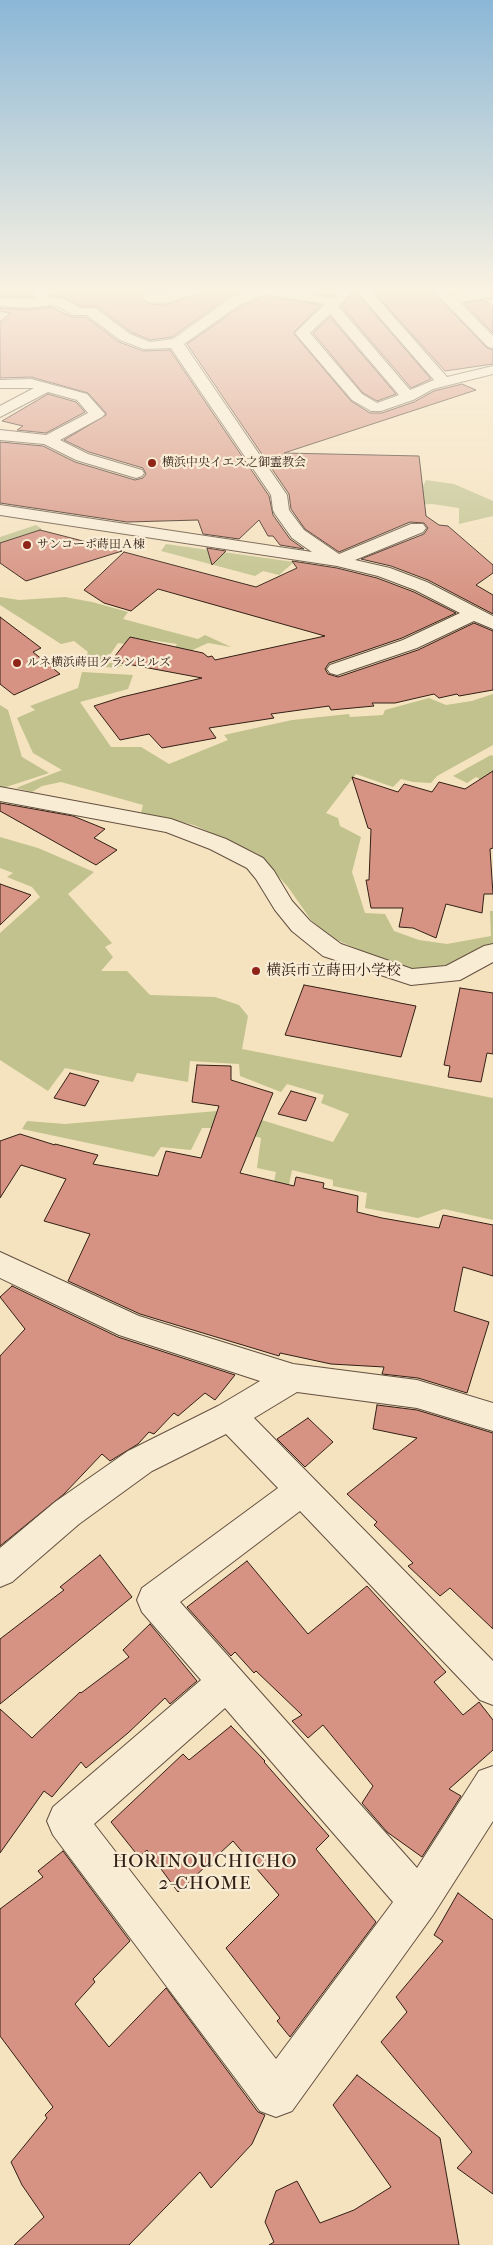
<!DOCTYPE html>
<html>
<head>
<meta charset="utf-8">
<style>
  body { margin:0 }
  canvas { display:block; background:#f5e2be }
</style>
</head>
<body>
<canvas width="493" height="2245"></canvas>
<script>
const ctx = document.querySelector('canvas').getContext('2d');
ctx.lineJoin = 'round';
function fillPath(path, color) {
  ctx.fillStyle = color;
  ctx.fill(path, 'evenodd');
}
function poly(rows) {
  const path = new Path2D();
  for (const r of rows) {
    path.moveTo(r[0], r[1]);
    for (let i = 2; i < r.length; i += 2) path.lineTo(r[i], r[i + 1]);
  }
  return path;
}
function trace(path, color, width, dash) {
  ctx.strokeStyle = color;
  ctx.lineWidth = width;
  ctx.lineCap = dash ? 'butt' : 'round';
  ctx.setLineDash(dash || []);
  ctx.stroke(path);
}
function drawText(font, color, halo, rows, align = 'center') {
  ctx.font = font + ' "IM FELL French Canon","Noto Serif JP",serif';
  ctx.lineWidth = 4.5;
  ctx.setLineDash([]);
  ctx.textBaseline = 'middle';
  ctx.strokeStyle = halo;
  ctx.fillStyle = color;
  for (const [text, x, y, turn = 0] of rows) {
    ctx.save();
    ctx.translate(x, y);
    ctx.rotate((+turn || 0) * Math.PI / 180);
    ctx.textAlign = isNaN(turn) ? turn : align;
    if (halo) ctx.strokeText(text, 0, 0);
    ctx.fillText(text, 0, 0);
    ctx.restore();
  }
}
fillPath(poly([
  [426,480,454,484,493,501,493,516,459,524,459,508,432,504,414,505],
  [36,525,42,529,0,543,0,537],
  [166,544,294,562,279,575,263,571,255,576,161,551],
  [0,597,19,600,65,597,92,602,128,612,123,619,198,639,205,635,231,647,208,643,186,653,172,653,177,644,151,640,145,647,118,643,105,662,123,665,117,668,83,665,88,652,74,641,61,644,0,605],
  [82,672,133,675,128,689,80,702,111,747,141,747,169,764,228,740,224,735,292,720,349,714,350,717,383,715,385,710,429,698,446,705,472,701,493,694,493,745,437,776,431,783,413,782,401,779,393,787,356,774,326,813,338,818,340,826,361,837,352,872,365,913,385,914,394,931,419,940,447,944,491,936,490,911,493,911,493,945,448,970,425,972,386,961,332,938,311,920,288,887,258,854,194,825,141,813,143,805,61,782,42,786,32,792,16,788,62,770,33,753,17,718,35,710,30,706,78,688],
  [0,705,8,710,22,757,49,773,0,789],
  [491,755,493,756,493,786,476,777,467,783,453,776],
  [0,837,38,848,94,872,68,894,112,943,105,947,113,957,101,971,127,971,150,995,215,997,239,1005,248,1016,242,1049,493,1098,493,1220,444,1209,418,1218,365,1208,367,1193,333,1186,333,1180,292,1170,285,1204,270,1201,276,1172,257,1168,261,1138,223,1128,202,1128,191,1150,161,1147,154,1157,22,1129,27,1121,65,1124,229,1110,333,1142,349,1114,321,1103,324,1095,287,1084,281,1092,240,1076,239,1064,190,1061,188,1082,137,1073,133,1082,65,1068,48,1091,0,1060,0,933,40,897,32,887,7,877,13,873,0,868]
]), '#c1c28e');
const building = poly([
  [0,290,29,290,33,297,0,296,0,290],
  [46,290,175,290,163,293,148,292,139,297,148,304,164,305,199,295,202,290,247,290,228,297,172,337,150,340,131,332,96,306,80,306,66,298,50,295,46,290],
  [295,290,341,290,332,296,295,290],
  [347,290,354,290,431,379,411,388,341,306,352,295,352,292,347,290],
  [372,290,431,290,487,348,493,350,493,364,445,371,372,290],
  [265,296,321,305,294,332,294,334,351,401,370,413,382,413,414,402,434,391,462,384,476,390,284,453,419,456,426,516,439,525,448,526,493,565,493,573,476,585,493,595,493,614,428,580,391,566,361,559,424,534,428,528,424,523,410,522,339,552,305,529,291,509,289,494,187,344,240,307,265,296],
  [485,300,493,307,493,333,464,303,485,300],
  [51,307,72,317,86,317,119,342,143,351,170,350,269,496,273,515,290,539,304,549,280,545,273,536,268,536,259,520,239,539,203,534,198,520,127,522,0,503,0,442,43,446,75,462,135,480,143,478,146,474,143,468,89,452,64,440,106,415,106,413,88,393,31,377,0,378,0,322,11,313,0,311,0,308,27,310,51,307],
  [330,317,396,394,377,401,363,393,313,333,330,317],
  [48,394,76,402,85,412,46,433,17,430,23,426,2,421,48,394],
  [40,530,122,551,26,581,0,563,0,543,40,530],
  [207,548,226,551,212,565,207,548],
  [124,552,256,587,297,568,292,561,337,568,377,578,414,592,456,613,402,638,329,663,325,669,328,674,338,677,418,650,474,623,493,631,493,690,459,696,457,694,439,698,434,694,395,703,372,703,374,706,331,710,329,706,271,714,274,718,209,728,216,738,162,748,149,734,120,740,94,706,122,697,202,678,111,661,130,637,203,653,208,657,212,656,215,660,325,636,158,589,131,611,104,603,84,590,124,552],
  [0,617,41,648,33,652,60,674,14,695,0,684,0,617],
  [493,771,493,848,490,849,493,894,484,894,482,913,446,904,436,938,413,928,399,927,403,908,371,908,366,880,369,880,371,829,368,828,352,777,398,792,404,784,432,792,439,782,465,789,493,771],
  [0,803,73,816,105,829,94,838,117,850,96,865,0,811,0,803],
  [0,884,31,895,0,925,0,884],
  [304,985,416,1006,401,1057,285,1035,304,985],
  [460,988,493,993,493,1054,487,1053,481,1082,448,1077,450,1066,444,1065,460,988],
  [197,1065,231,1066,231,1080,273,1093,240,1173,294,1186,296,1177,324,1183,323,1188,358,1196,357,1212,382,1218,439,1228,443,1215,493,1225,493,1276,463,1267,454,1311,489,1322,467,1393,418,1378,382,1374,384,1367,331,1364,280,1353,279,1356,140,1314,68,1281,90,1234,44,1221,66,1179,21,1165,0,1198,0,1141,20,1134,55,1145,55,1144,98,1155,93,1164,158,1176,166,1151,201,1158,219,1106,192,1102,197,1065],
  [70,1073,99,1081,85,1106,54,1098,70,1073],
  [291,1091,316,1098,306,1121,278,1114,291,1091],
  [12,1286,118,1337,235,1375,215,1400,205,1393,178,1416,174,1413,154,1434,149,1432,138,1444,110,1461,102,1454,64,1494,0,1546,0,1356,25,1329,0,1297,12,1286],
  [377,1405,417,1410,493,1433,493,1629,450,1588,440,1596,408,1566,413,1563,374,1525,377,1522,347,1494,417,1438,373,1429,377,1405],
  [308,1418,333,1442,305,1467,277,1439,308,1418],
  [100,1555,132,1597,0,1704,0,1639,64,1590,60,1587,100,1555],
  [247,1561,308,1634,367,1586,446,1672,434,1682,463,1715,479,1702,493,1720,493,1750,449,1789,461,1796,422,1857,387,1832,362,1803,373,1786,323,1725,308,1738,292,1721,302,1715,256,1671,254,1673,235,1652,231,1656,187,1607,247,1561],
  [150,1624,197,1681,170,1704,165,1698,128,1733,86,1768,81,1762,52,1797,44,1791,0,1853,0,1709,32,1738,80,1692,81,1693,129,1657,123,1650,150,1624],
  [231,1726,265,1761,264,1762,329,1836,316,1849,376,1922,290,2037,277,2021,280,2018,226,1948,279,1895,233,1841,178,1892,147,1850,139,1857,111,1822,183,1754,189,1760,231,1726],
  [63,1851,130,1941,93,1979,95,1982,75,2004,109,2047,166,1988,258,2112,265,2115,252,2144,211,2188,200,2172,129,2245,14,2245,44,2217,22,2185,11,2162,47,2118,45,2115,53,2107,0,2036,0,1909,43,1877,38,1871,63,1851],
  [458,1893,493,1920,493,2194,457,2168,472,2152,381,2042,407,2012,396,1997,443,1941,434,1935,458,1893],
  [357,2075,440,2138,459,2245,269,2245,274,2242,265,2222,276,2191,297,2181,320,2223,354,2210,391,2187,333,2105,357,2075]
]);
fillPath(building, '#d69282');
trace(building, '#332016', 1);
const minor = poly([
  [31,290,44,290,49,297,66,300,80,308,95,308,130,334,150,342,173,339,229,299,251,290,287,290,332,298,344,290,351,294,338,306,410,390,434,380,356,290,370,290,447,377,493,366,493,374,433,389,413,400,381,411,371,411,352,400,295,333,325,304,265,294,239,305,184,344,287,495,289,510,304,530,339,554,411,524,423,524,426,528,423,532,355,560,390,568,427,582,493,616,493,629,474,621,417,648,337,675,330,673,327,669,330,665,403,640,460,613,415,590,378,576,337,566,0,515,0,505,312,552,292,538,275,514,273,510,271,495,171,348,144,349,120,340,87,315,73,315,57,306,51,305,27,308,0,306,0,298,37,299,31,290],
  [330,314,399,395,377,403,362,394,310,333,330,314],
  [181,290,200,290,198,293,164,303,148,302,141,298,148,294,163,295,181,290],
  [433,290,447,290,453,296,493,290,493,297,460,302,493,336,493,348,488,347,433,290],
  [31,379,87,394,105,414,102,417,60,440,88,454,142,470,144,473,142,476,136,478,76,460,44,444,0,440,0,430,46,435,88,413,77,400,48,392,0,417,0,406,34,388,0,388,0,380,31,379],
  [0,787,171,819,226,839,263,858,274,871,292,901,310,921,341,944,412,969,446,966,484,946,493,944,493,962,460,980,411,985,323,956,292,931,275,910,256,879,247,868,210,849,166,832,0,801,0,787],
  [0,1252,139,1316,293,1364,417,1380,493,1403,493,1431,417,1408,297,1392,254,1418,493,1661,493,1705,480,1700,300,1511,180,1602,417,1868,479,1771,493,1766,493,1821,433,1915,292,2111,276,2117,260,2111,53,1835,47,1821,53,1807,201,1680,142,1612,137,1600,142,1588,278,1488,226,1434,152,1471,79,1524,12,1582,0,1587,0,1548,55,1502,128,1451,218,1406,260,1381,119,1335,0,1278,0,1252],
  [225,1708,393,1902,276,2059,94,1824,225,1708]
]);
trace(minor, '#645040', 2);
fillPath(minor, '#f8ecd5');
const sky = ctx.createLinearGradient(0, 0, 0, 604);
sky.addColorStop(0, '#8bb7d6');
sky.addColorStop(0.48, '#faf2e2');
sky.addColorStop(1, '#faf2e200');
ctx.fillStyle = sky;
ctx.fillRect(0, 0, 493, 604);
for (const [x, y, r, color] of [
  [152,463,5,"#8f2418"],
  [27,545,5,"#8f2418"],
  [17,663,5,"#8f2418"],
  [256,971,5,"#8f2418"]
]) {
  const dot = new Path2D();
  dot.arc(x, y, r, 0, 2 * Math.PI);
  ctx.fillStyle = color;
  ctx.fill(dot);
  trace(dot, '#f8ecd5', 2);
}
drawText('12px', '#332016', '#f8ecd5', [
  ["横浜中央イエス之御霊教会",162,463],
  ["サンコーポ蒔田Ａ棟",37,545],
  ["ルネ横浜蒔田グランヒルズ",27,663]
], 'left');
drawText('15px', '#332016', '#f8ecd5', [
  ["横浜市立蒔田小学校",266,971]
], 'left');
ctx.letterSpacing = '1px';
drawText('19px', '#332016', '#f8ecd5', [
  ["HORINOUCHICHO",205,1862],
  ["2-CHOME",205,1884]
]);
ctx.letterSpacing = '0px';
</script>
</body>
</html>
